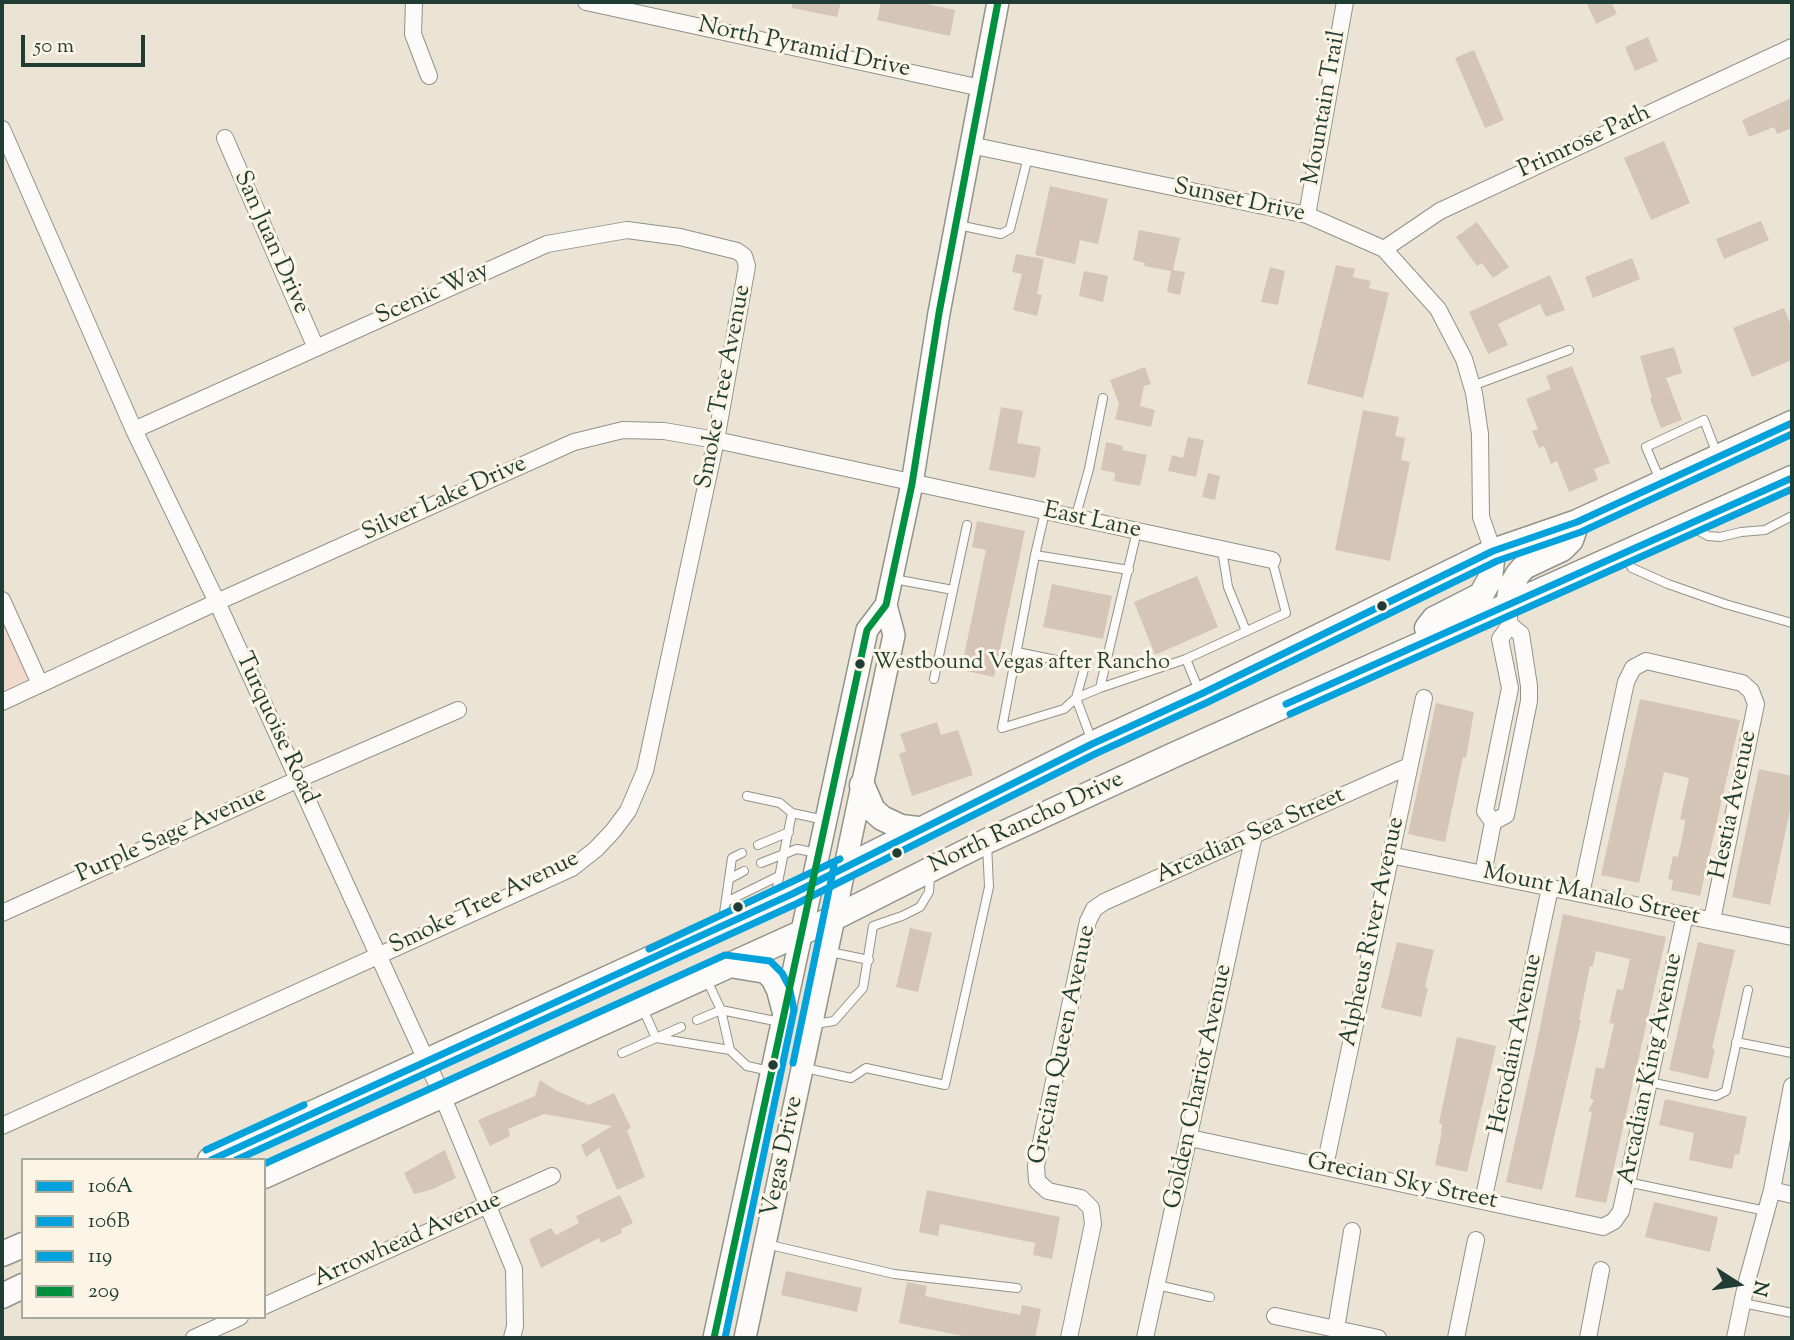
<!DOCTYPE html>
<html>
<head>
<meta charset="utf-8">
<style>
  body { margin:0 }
  #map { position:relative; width:1794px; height:1340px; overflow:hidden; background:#ebe4d5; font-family:"Sorts Mill Goudy",serif }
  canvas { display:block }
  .frame { position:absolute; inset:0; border:4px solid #1f3d34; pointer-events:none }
  .legend { position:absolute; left:21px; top:1158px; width:245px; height:161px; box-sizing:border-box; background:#fcf5e5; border:2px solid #a4ab9e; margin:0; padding:9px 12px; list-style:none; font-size:21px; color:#1f3d34 }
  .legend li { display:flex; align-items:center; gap:14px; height:35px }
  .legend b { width:35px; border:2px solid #a4ab9e }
  .north { position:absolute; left:1703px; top:1249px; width:70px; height:70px; -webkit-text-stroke:5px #fcf5e5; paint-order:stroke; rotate:102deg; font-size:19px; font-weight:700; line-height:28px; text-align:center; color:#1f3d34 }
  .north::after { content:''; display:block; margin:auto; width:24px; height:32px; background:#1f3d34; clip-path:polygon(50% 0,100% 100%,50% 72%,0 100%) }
  .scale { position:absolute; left:21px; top:35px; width:124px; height:32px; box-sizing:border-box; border:4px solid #1f3d34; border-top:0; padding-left:9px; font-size:21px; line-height:24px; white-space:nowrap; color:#1f3d34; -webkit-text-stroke:5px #fcf5e5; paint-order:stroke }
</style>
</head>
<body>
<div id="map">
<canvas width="1794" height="1340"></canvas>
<div class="frame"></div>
<ul class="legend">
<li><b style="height:9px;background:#03a2dc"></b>106A</li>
<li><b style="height:9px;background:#03a2dc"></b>106B</li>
<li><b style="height:9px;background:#03a2dc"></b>119</li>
<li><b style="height:9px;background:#009140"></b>209</li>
</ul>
<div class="north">N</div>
<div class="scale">50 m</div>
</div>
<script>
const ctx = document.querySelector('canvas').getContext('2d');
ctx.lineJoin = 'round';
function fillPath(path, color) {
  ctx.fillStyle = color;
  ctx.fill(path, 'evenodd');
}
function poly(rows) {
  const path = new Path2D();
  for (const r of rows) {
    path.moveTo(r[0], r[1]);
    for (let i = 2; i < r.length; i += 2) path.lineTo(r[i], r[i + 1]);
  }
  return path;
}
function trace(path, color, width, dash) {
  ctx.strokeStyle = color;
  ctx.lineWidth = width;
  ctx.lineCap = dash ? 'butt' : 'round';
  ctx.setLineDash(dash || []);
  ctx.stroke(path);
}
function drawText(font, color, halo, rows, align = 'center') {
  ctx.font = font + ' "Sorts Mill Goudy",serif';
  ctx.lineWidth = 6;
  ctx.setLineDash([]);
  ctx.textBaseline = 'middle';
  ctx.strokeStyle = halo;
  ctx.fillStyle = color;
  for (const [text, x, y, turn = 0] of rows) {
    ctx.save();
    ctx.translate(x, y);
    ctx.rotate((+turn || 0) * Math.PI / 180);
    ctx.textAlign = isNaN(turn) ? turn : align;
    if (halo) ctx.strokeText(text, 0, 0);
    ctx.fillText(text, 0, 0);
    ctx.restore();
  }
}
fillPath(poly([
  [2,591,41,678,2,696]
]), '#f2d9ce');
fillPath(poly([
  [792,2,841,2,837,17,792,8],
  [881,2,918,2,955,10,950,36,877,20],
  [1586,2,1611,2,1617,14,1596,24],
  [1648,37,1658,61,1635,71,1625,47],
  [1474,50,1504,120,1485,128,1455,58],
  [1792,98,1792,128,1777,134,1774,127,1749,137,1742,120],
  [1664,141,1690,203,1651,220,1624,158],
  [1050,186,1108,199,1098,244,1080,240,1075,264,1035,255],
  [1761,221,1769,240,1724,259,1716,239],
  [1477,222,1509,267,1493,278,1482,263,1477,266,1456,237],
  [1139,230,1180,238,1173,270,1185,272,1180,295,1167,292,1171,271,1144,266,1145,263,1133,260],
  [1016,254,1044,259,1037,294,1042,295,1037,316,1013,310,1022,274,1012,272],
  [1632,258,1640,279,1593,298,1585,277],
  [1336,265,1355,269,1353,277,1371,281,1369,288,1389,293,1363,398,1307,384],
  [1270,267,1285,271,1278,305,1261,302],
  [1084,271,1108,276,1103,302,1079,296],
  [1550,275,1565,310,1546,317,1540,304,1498,324,1508,345,1488,354,1469,312],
  [1784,308,1792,328,1792,360,1752,377,1733,328],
  [1674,347,1682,373,1666,378,1682,420,1661,428,1650,399,1652,398,1640,356],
  [1572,366,1610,463,1594,469,1598,480,1569,492,1557,461,1551,464,1544,446,1539,448,1532,431,1538,429,1526,399,1551,389,1546,376],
  [1145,367,1151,384,1144,386,1140,406,1155,410,1151,427,1115,419,1119,404,1110,380],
  [1001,407,1023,411,1017,443,1041,447,1035,478,989,470],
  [1363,410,1399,417,1395,436,1405,438,1401,460,1410,462,1390,561,1335,550],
  [1188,437,1204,440,1196,477,1168,471,1172,455,1183,458],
  [1106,442,1123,446,1122,450,1147,455,1140,486,1114,481,1115,473,1101,470],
  [1208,473,1220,476,1215,500,1202,497],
  [977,521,1025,531,994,677,961,670,986,550,972,547],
  [1197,576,1218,627,1155,655,1134,602],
  [1052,584,1112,596,1103,639,1043,627],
  [1640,699,1740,720,1700,896,1671,890,1673,880,1668,879,1673,856,1678,857,1684,829,1685,820,1680,819,1689,778,1664,772,1639,883,1601,875],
  [1436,703,1474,712,1466,758,1463,757,1445,842,1408,834],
  [937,722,941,735,958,730,973,775,912,796,899,754,906,751,900,734],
  [1759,769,1792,776,1792,801,1770,905,1732,897],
  [1563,914,1666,937,1606,1203,1575,1197,1592,1112,1588,1111,1594,1100,1590,1098,1596,1067,1604,1069,1614,1024,1609,1023,1617,989,1623,990,1630,959,1596,951,1593,966,1590,966,1579,1020,1581,1020,1542,1190,1506,1182,1537,1042],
  [910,928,932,933,918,992,896,987],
  [1397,942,1434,950,1425,987,1428,988,1421,1017,1381,1008],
  [1698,942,1735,950,1712,1048,1715,1049,1708,1079,1669,1070],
  [1457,1037,1496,1046,1467,1172,1435,1165,1441,1136,1442,1124,1439,1123],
  [540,1080,555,1090,589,1105,614,1093,631,1128,627,1130,645,1177,617,1190,599,1148,586,1157,581,1145,612,1126,544,1114,508,1129,510,1136,490,1146,478,1120,535,1096],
  [1665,1099,1747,1117,1739,1155,1735,1154,1732,1169,1689,1160,1694,1133,1659,1125],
  [445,1150,456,1178,433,1189,414,1194,404,1173],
  [927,1190,1060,1217,1052,1259,1033,1255,1035,1243,940,1224,938,1236,919,1232],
  [620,1195,633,1223,621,1229,622,1233,601,1243,599,1238,541,1268,529,1239,551,1228,556,1235,579,1223,576,1216],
  [1654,1202,1718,1217,1710,1252,1645,1237],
  [786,1271,862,1288,857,1312,781,1295],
  [907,1282,927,1286,925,1296,1020,1315,1022,1305,1041,1309,1035,1338,973,1338,899,1323]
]), '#d5c5b7');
const service = poly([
  [958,225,1001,234,1010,229,1028,157],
  [1472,386,1569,350],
  [1660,480,1646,447,1704,420,1717,454],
  [1045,512,1035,555,1129,570],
  [1075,519,1089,469,1103,398],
  [1694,528,1708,536,1720,537,1741,532,1765,530,1792,516],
  [1137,531,1100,688,1186,659,1200,693],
  [1222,550,1228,587,1246,631],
  [1035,555,1002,728,1064,709,1076,698,1100,688],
  [1625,557,1632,568,1668,584,1725,604,1792,623],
  [894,579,953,590],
  [1017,652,1085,666,1076,698,1092,741],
  [1186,659,1286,613,1272,560],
  [934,679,967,525],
  [747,796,780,803,792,813],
  [758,845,789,832],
  [761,863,797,849,817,853],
  [729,879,744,871],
  [775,897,792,813,825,820],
  [726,902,779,876],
  [723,920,732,858,742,853],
  [830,952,869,960],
  [706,978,721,1010,780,1022],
  [642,1007,656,1038,730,1050],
  [697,1020,721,1010,730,1050,747,1066,770,1071],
  [815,1024,834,1021,863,988,873,926,902,916,920,907,929,892,930,876],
  [1736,1042,1792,1053],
  [622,1053,681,1027],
  [805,1068,851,1078,866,1068,945,1085,989,887,987,844],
  [1649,1082,1716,1096,1726,1091,1748,990],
  [1627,1182,1766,1211],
  [766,1244,894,1274,1017,1288],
  [1157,1285,1210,1297],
  [1743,1303,1792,1313]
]);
const minor = poly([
  [414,2,413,34,429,76],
  [586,2,981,88],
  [2,129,134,430,217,602,442,1095,514,1269,515,1326,512,1338],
  [225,138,316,348],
  [970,145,1307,215,1384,249,1438,309,1464,359,1474,393,1480,434,1481,517,1493,551],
  [1307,215,1345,2],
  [1384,249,1440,211,1792,47],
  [2,600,40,684],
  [2,702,217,602,574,442,623,430,664,431,716,440,1272,560],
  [1493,822,1485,811,1510,688,1500,639,1510,625,1509,617],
  [1390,855,1792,937],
  [1483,874,1493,822,1506,815,1529,701,1529,686,1521,634,1510,625],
  [1581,894,1626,682,1633,668,1646,661,1742,683,1751,691,1756,704,1712,920],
  [2,913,299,779,458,710],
  [2,1126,572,868,596,849,613,831,628,811,645,771,716,440,747,266,744,256,737,251,680,237,627,230,547,244,134,430],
  [1190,1138,1603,1227,1614,1221,1621,1211,1685,915],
  [1325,1166,1424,698],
  [1772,1190,1792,1195],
  [1483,1201,1550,888],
  [264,1306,552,1176],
  [1275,1316,1378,1338],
  [1336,1329,1352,1231],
  [194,1338,240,1317],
  [1069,1338,1093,1224,1091,1208,1081,1198,1048,1191,1037,1181,1036,1166,1088,921,1094,909,1104,902,1409,766],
  [1145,1338,1254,835],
  [1456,1338,1476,1240],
  [1588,1338,1601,1270],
  [1735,1338,1746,1285,1772,1190,1792,1086]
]);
const secondary = poly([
  [714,1338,867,630,886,605,912,484,939,313,998,2],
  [745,1338,894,635,886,605]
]);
const primary = poly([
  [1508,605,1511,586,1518,574,1524,567,1562,549,1571,540,1577,522],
  [1427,628,1434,619,1481,595,1490,579,1493,551],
  [862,785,873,810,882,818,901,827,918,829],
  [730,965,766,971,773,978,779,990,784,1009],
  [210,1160,792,894,1092,744,1201,694,1493,551,1577,522,1792,423],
  [264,1176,834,918,987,841,1176,754,1792,478],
  [2,1254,23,1245],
  [2,1296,23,1286]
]);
trace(service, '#919289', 10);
trace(minor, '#919289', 18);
trace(secondary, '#919289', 24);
trace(primary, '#919289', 27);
trace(service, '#fcfbf9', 8);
trace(minor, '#fcfbf9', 16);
trace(secondary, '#fcfbf9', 21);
trace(primary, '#fcfbf9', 24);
trace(poly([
  [1286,704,1792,478],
  [211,1160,792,894,1092,744,1201,694,1493,551,1577,522,1792,423]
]), '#03a2dc', 7);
trace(poly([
  [1290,714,1792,489],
  [236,1160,796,904,1097,753,1206,703,1497,561,1581,532,1792,434]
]), '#03a2dc', 7);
trace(poly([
  [649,949,840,859],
  [793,1063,834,866],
  [206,1150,304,1105],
  [264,1164,725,955,770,961,782,973,789,986,794,1010,725,1338]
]), '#03a2dc', 7);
trace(poly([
  [714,1338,867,630,886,605,912,484,939,313,998,2]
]), '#009140', 7);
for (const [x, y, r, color] of [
  [1382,606,6,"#1f3d34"],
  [860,664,6,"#1f3d34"],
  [897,853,6,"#1f3d34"],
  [738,907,6,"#1f3d34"],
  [773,1065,6,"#1f3d34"]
]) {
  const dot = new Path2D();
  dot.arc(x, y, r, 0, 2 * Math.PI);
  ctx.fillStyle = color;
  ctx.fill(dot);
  trace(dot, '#fcf5e5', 2.5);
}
drawText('22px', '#1f3d34', '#fcf5e5', [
  ["Westbound Vegas after Rancho",873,664]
], 'left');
drawText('24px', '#1f3d34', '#fcf5e5', [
  ["North Pyramid Drive",804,49,12],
  ["Mountain Trail",1326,108,-80],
  ["Primrose Path",1585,143,-25],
  ["Sunset Drive",1239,202,12],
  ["San Juan Drive",270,243,66],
  ["Scenic Way",433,295,-24],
  ["Smoke Tree Avenue",725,387,-79],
  ["Silver Lake Drive",445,500,-24],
  ["East Lane",1092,522,12],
  ["Turquoise Road",275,729,65],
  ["Hestia Avenue",1735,805,-78],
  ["North Rancho Drive",1027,824,-25],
  ["Purple Sage Avenue",172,836,-24],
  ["Arcadian Sea Street",1251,837,-24],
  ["Mount Manalo Street",1591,896,12],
  ["Smoke Tree Avenue",485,904,-26],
  ["Alpheus River Avenue",1374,932,-78],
  ["Herodain Avenue",1517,1044,-78],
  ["Grecian Queen Avenue",1064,1045,-78],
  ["Arcadian King Avenue",1652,1069,-78],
  ["Golden Chariot Avenue",1200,1087,-78],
  ["Vegas Drive",784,1157,-78],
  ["Grecian Sky Street",1402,1183,12],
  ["Arrowhead Avenue",408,1241,-24]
]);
</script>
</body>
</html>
